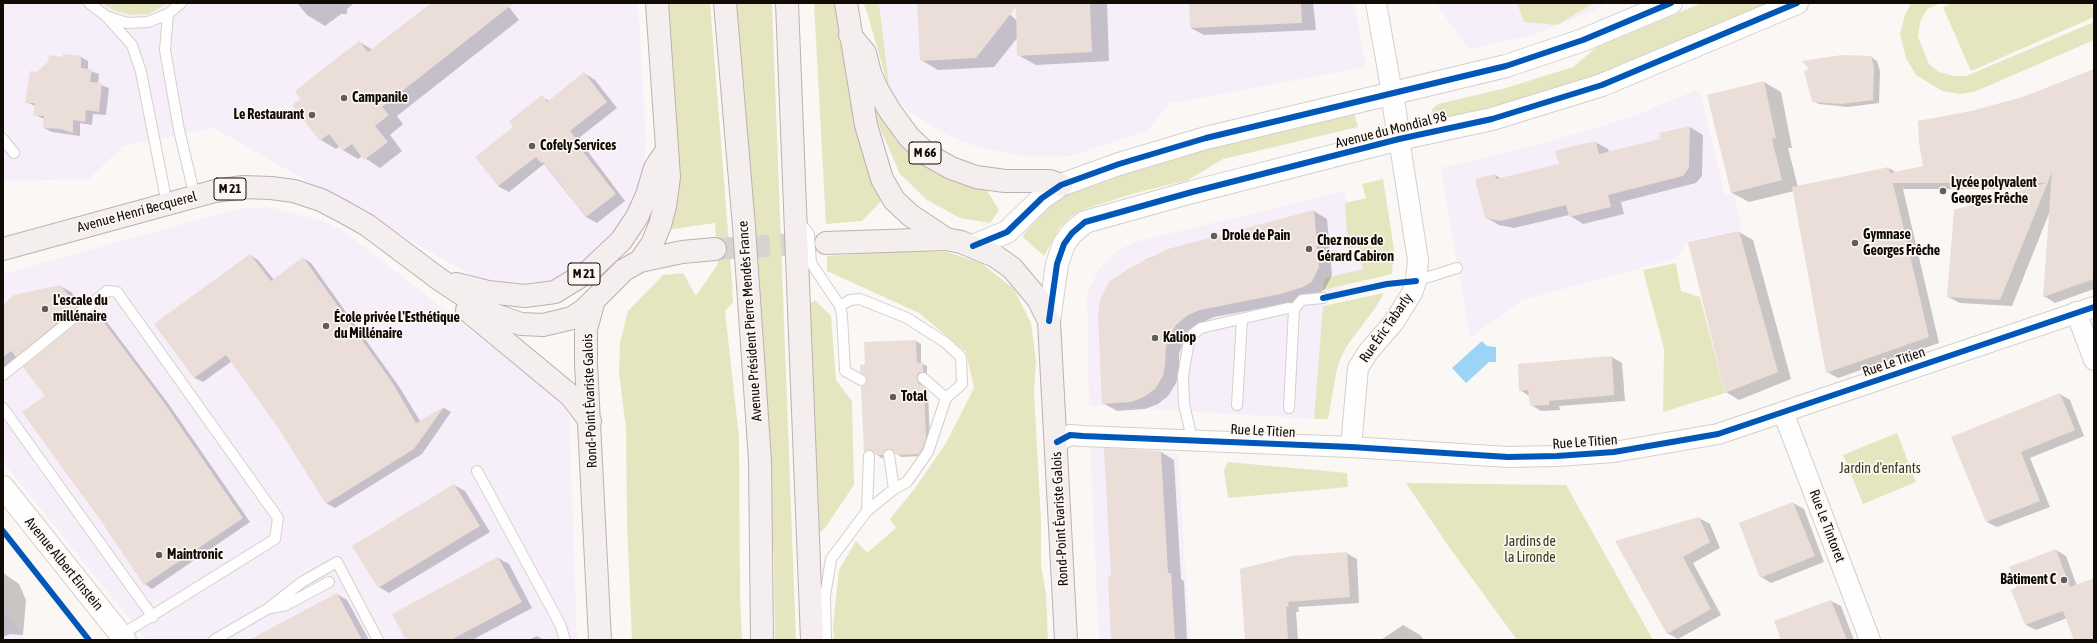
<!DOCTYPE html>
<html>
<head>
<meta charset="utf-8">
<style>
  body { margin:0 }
  #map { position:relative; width:2097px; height:643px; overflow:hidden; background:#faf7f5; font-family:"Asap Condensed",sans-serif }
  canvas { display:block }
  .frame { position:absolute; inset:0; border:4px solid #120a05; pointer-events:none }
</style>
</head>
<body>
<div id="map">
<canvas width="2097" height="643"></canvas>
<div class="frame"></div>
</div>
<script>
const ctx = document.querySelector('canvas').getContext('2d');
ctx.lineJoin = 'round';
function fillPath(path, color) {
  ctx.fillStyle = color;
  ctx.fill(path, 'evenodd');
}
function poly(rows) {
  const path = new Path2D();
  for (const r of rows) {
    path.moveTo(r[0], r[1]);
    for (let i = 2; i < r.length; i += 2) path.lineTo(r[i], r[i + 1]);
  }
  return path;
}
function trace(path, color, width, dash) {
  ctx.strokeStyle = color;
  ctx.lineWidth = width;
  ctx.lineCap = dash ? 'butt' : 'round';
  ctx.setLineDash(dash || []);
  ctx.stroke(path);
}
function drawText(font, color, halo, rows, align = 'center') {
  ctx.font = font + ' "Asap Condensed",sans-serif';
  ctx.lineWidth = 3.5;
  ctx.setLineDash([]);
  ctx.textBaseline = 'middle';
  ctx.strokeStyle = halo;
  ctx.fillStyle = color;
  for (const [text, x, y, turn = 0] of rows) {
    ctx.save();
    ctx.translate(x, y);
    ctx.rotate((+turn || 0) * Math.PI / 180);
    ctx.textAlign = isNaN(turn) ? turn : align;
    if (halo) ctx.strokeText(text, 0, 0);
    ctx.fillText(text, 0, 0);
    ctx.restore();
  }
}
fillPath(poly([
  [3,3,638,3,646,142,641,193,621,227,582,270,520,291,480,280,214,128,123,146,89,179,3,181],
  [879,3,1354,3,1366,67,1178,102,1171,102,1148,130,1071,156,1026,157,978,147,945,134,907,110,890,93],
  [1436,3,1608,3,1589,13,1529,36,1468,49],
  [1699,89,1725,195,1734,193,1742,229,1689,241,1675,259,1522,300,1470,338,1441,168,1547,142,1599,127,1636,115],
  [1344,191,1365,271,1343,277,1343,290,1325,295,1314,419,1089,405,1087,294,1099,269,1117,251,1135,242],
  [268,207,320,220,340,229,358,242,552,394,569,413,577,640,146,640,3,462,3,274,237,209],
  [1090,445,1178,454,1190,640,1099,640],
  [3,609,25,640,3,640]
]), '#f6effa');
fillPath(poly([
  [102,3,168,3,149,14,132,15,115,11],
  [667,3,710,3,732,282,733,302,725,311,739,437,740,594,742,640,632,640,627,522,626,429,619,373,620,343,628,311,663,275,683,273,696,296,718,264,715,223,665,230],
  [735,3,772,3,796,640,775,640,774,560,756,267],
  [814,3,838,3,884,198,862,221,826,224],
  [863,3,879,3,890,93,867,12],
  [1517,3,1594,3,1557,25,1524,22],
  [1702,3,1769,3,1607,73,1535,98,1436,122,1431,117,1432,109,1438,104,1506,88,1573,67,1597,47],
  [1911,3,1940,3,1927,9,1920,22,1918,37,1929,64,1939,72,1954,76,1966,76,2094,22,2094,40,1974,92,1960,94,1942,91,1916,75,1906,58,1900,34,1905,15],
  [1952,3,2092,3,2094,17,1971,71,1943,7],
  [867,83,898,137,986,189,999,210,990,223,960,218,927,200,900,174,873,112],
  [1354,113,1358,127,1223,159,1188,180,1132,194,1082,210,1072,216,1060,227,1044,256,1023,237,1023,235,1047,208,1057,200,1096,182,1232,142],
  [1383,179,1394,249,1392,274,1323,290,1325,278,1363,269,1357,247,1348,249,1345,203,1366,198,1362,184],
  [894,252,947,252,981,263,1014,289,1031,323,1036,360,1034,392,1041,521,1041,565,1046,594,1048,640,834,640,833,625,839,570,856,541,867,553,896,528,890,519,916,487,946,443,974,388,966,352,919,313,827,271,827,256],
  [1676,263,1681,291,1700,297,1725,393,1663,412,1664,349,1643,270],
  [1384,293,1376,307,1348,344,1341,357,1337,369,1328,419,1314,419,1323,306],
  [815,300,831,316,836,380,852,401,854,485,825,528,818,534,810,304],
  [1897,433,1916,482,1863,504,1843,455],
  [1228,462,1347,473,1348,487,1228,498,1224,470],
  [1406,483,1566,485,1653,640,1517,640,1447,544]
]), '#e5e6c0');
fillPath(poly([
  [1482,341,1487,346,1496,347,1496,362,1489,362,1466,383,1452,368]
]), '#9cd4f6');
fillPath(poly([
  [297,3,354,3,347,9,347,14,341,14,325,26,307,15],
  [432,3,506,3,519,20,397,116,403,124,390,135,402,151,380,168,362,156,358,159,343,150,340,146,336,149,321,140,359,42,373,50],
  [920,3,998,3,1018,22,1017,3,1107,3,1109,61,1036,65,1018,55,1018,37,994,67,938,70,921,60],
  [1190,3,1313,3,1316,30,1204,35,1191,28],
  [64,55,81,57,88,61,88,70,99,74,98,84,109,88,106,115,93,114,92,125,80,123,80,136,52,132,44,128,45,119,34,115,35,106,26,102,37,73,64,58],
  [1871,57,1877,61,1880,71,1879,103,1848,107,1819,104,1813,101],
  [2094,70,2094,289,2055,303,2044,296,2050,211,2012,306,1960,303,1948,297,2027,189,1903,189,1939,343,1838,378,1827,372,1794,191,1749,202,1732,193,1764,82,1781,92,1792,148,1788,148,1798,187,1889,168,1897,173,1924,167,1995,106,2057,86],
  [584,73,595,80,617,108,580,137,585,144,583,145,625,201,597,223,586,217,544,164,509,192,498,186,515,127,542,97,549,101],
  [1690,127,1703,135,1702,176,1696,183,1621,202,1624,214,1583,224,1569,215,1514,228,1499,225,1485,217,1476,180,1495,175,1502,179,1560,165,1595,142,1608,149,1609,153,1662,140],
  [1314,211,1327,219,1332,275,1325,289,1317,295,1295,302,1214,317,1201,323,1189,332,1182,345,1179,354,1179,373,1176,383,1168,396,1158,404,1145,409,1117,411,1103,403,1110,283,1147,259,1168,250],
  [1739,232,1753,240,1791,379,1739,400,1726,392],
  [250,255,258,260,274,280,303,258,311,263,400,388,420,421,444,408,451,412,422,454,335,508,326,503,280,428,232,361,203,382,195,378,156,324],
  [60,286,71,292,88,313,3,371,3,306],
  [97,314,104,318,170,406,250,522,152,589,145,584,46,397,86,318,90,320],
  [916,341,921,344,921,363,927,366,927,374,923,376,921,380,923,386,928,391,930,441,923,456,901,457,894,451,889,453,887,457,881,458,874,452,869,455,864,452,865,386,869,380,866,365],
  [1612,357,1622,363,1625,401,1559,406,1560,410,1541,411,1531,405,1529,396,1520,390],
  [2060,394,2070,400,2084,436,2030,458,2050,507,1997,527,1987,522,1953,438],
  [1161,452,1174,460,1181,579,1184,581,1187,640,1112,640,1112,577],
  [454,485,465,491,490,532,389,593,379,587],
  [1793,503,1804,509,1824,562,1771,583,1761,577,1740,523],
  [1699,518,1710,524,1720,548,1693,563,1721,615,1678,639,1667,633,1616,542],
  [2056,550,2066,556,2077,586,2094,579,2094,640,2075,640,2067,618,2036,630,2026,625],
  [1346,553,1357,559,1359,603,1298,607,1299,612,1296,612,1298,640,1246,640,1241,570],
  [498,558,509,564,532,608,472,640,407,640],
  [3,573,19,584,26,600,23,635,10,634,3,637],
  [337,594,347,600,369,640,251,640],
  [1831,601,1841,606,1854,640,1782,640],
  [1403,625,1420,635,1424,640,1381,640],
  [537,636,544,640,528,640]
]), '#0003');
fillPath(poly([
  [431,3,514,3,382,107,389,115,375,126,388,142,364,160,352,144,342,151,329,134,320,141,292,105,300,99,295,91,359,41,368,52],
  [917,3,1090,3,1092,52,1017,56,1016,7,976,58,920,61],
  [1189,3,1301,3,1302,23,1190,28],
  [63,54,81,56,81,68,92,69,90,82,102,83,99,112,86,110,85,122,73,120,73,133,61,129,43,128,44,116,33,116,35,103,25,103,30,71,37,72,48,62,49,55,63,57],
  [1842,55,1871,56,1874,67,1873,100,1841,104,1812,102,1804,71,1809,69,1802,61],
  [2094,69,2094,279,2043,297,2052,172,2000,300,1947,297,1954,210,2046,183,1893,183,1929,337,1826,373,1792,187,1889,167,1890,173,1923,166,1919,142,1918,121,1971,111,2023,97],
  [584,72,607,102,570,131,575,137,573,139,616,194,586,217,543,162,541,163,536,157,498,186,475,157,513,127,509,121,542,95,547,102],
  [1764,81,1776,138,1772,139,1782,180,1731,193,1707,95],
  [1690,126,1689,168,1683,176,1608,195,1611,207,1569,217,1566,205,1500,221,1485,218,1475,179,1495,174,1496,179,1559,164,1555,151,1582,144,1596,141,1599,154,1660,139,1659,133],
  [1314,210,1319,267,1312,282,1303,287,1281,294,1200,310,1188,315,1176,325,1169,337,1166,346,1165,365,1163,376,1155,389,1144,397,1131,402,1102,404,1098,315,1100,300,1109,282,1128,269,1168,249],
  [1739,231,1778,372,1725,393,1688,242],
  [250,254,271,281,303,257,392,382,416,423,444,407,414,449,326,504,279,429,226,355,194,378,154,324],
  [60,285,78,306,16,357,11,351,3,357,3,305,14,295],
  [97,313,163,401,243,518,144,585,101,521,22,412,45,396,23,367,86,316,89,320],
  [916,340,917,363,923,362,923,372,918,373,917,377,918,383,924,387,926,438,922,449,919,454,896,455,894,451,888,449,885,450,883,455,875,455,870,450,864,453,861,386,865,385,867,380,866,376,860,372,860,365,865,364,864,342],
  [1612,356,1614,395,1549,401,1549,405,1530,406,1528,390,1519,391,1518,364],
  [2060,393,2075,430,2021,452,2040,501,1986,522,1951,437],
  [1104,448,1161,451,1168,573,1171,573,1175,640,1111,640,1108,577,1111,576],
  [454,484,480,526,378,588,352,546],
  [1793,502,1815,556,1760,578,1739,523],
  [1699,517,1710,542,1683,557,1711,609,1667,634,1615,541],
  [2056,549,2070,587,2094,578,2094,640,2074,640,2063,611,2025,625,2011,590,2017,587,2009,567],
  [1347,552,1350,597,1288,602,1289,607,1286,607,1288,640,1245,640,1240,569,1292,556],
  [498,557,522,602,451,640,406,640,392,614],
  [337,593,362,640,249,640,275,626],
  [1831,600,1847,640,1781,640,1774,621]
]), '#ebddd8');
trace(poly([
  [715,249,815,243]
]), '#d7d3d1', 22, [22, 11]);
const service = poly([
  [89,3,106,16,127,23,148,22,168,14,181,3],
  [168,14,165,50,179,130,195,197],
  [106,16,132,45,141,72,167,204],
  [3,139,14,153],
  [799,222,809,234,811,263,840,306,842,316,845,371,861,380],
  [1416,281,1457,268],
  [840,306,850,300,860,299,907,318,946,343,961,357,962,384,946,398,928,452,907,482,894,489,867,511],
  [1294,309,1302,300,1323,298],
  [3,375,107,291,117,292,278,518,275,539,121,635],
  [923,378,946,398],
  [1237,405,1242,319],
  [3,408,153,617],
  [1192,439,1184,404,1183,376,1189,341,1193,334,1201,328,1288,308,1294,309,1289,408],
  [889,455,894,489],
  [477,471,560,624,565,640],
  [271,608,286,605,329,582],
  [214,640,269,608,302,582,337,562,378,640],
  [826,640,825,596,831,559,867,511,869,456]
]);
const minor = poly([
  [1376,3,1392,93],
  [2076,312,2094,360],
  [1783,412,1870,640],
  [1057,442,1070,435,1083,436,1351,447,1508,457,1557,456,1614,452,1718,434,2094,307],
  [1351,447,1358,368,1368,352,1394,322,1412,293,1416,281,1418,260,1399,139]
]);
const secondary = poly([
  [1392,93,1399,139],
  [973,246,1007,232,1042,198,1061,185,1119,164,1206,138,1506,66,1583,40,1671,3],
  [1049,321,1057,264,1064,244,1072,233,1085,222,1192,192,1399,139,1492,119,1602,85,1797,3],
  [3,487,125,640]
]);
const primary = poly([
  [725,3,744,227,760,461,762,640],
  [787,3,812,640],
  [846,3,866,125,882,179,894,200,910,215,946,239],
  [850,35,865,53,870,73,877,89,890,111,909,137,928,155,951,168,976,177,1005,181,1050,181,1061,185],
  [826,243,946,239,961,242,995,256,1012,268,1038,299,1049,321,1066,640],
  [3,249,215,191,243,187,271,188,294,191,321,200,342,211,367,225,439,279,492,314,521,324,543,325,572,318,584,310,624,270,640,261,682,252,715,249],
  [640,261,652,244,660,225,665,206,669,177,657,3],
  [456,284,488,292,525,296,555,292,589,271,621,241,637,217,647,195,655,168,667,150],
  [594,300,586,329,586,364,600,640],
  [467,310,571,396,590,421]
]);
trace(service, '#d5cfcb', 12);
trace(minor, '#d5cfcb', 22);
trace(secondary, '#d5cfcb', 24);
trace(primary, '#bdb0b2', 24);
trace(service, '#fefefe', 10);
trace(minor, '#fefefe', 20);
trace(secondary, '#fefefe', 22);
trace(primary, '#f4eeef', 22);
trace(poly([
  [973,246,1007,232,1042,198,1061,185,1119,164,1206,138,1506,66,1583,40,1671,3],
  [1323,298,1387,284,1416,281],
  [1049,321,1057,264,1064,244,1072,233,1085,222,1192,192,1399,139,1492,119,1602,85,1797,3],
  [1057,442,1070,435,1083,436,1351,447,1508,457,1557,456,1614,452,1718,434,2094,307],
  [3,531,89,640]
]), '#0057b8', 6);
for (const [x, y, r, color] of [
  [344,98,4,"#635d59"],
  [312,115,4,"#635d59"],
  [532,146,4,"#635d59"],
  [1943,191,4,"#635d59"],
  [1214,236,4,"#635d59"],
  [1855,243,4,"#635d59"],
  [1309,249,4,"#635d59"],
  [45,309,4,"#635d59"],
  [326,326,4,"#635d59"],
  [1155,338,4,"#635d59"],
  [893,397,4,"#635d59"],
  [159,555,4,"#635d59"],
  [2064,580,4,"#635d59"]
]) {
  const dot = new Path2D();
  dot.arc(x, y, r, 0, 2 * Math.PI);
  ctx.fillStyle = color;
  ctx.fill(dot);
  trace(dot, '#fcf7f3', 1.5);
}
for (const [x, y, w] of [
  [925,153,32],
  [230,189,32],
  [584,274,32]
]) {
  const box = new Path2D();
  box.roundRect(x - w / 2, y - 11, w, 22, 3);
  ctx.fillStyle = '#fcf7f3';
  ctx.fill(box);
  trace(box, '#120a05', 1);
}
drawText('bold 13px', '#120a05', null, [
  ["M 66",925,153],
  ["M 21",230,189],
  ["M 21",584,274]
]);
drawText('bold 14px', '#120a05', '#fcf7f3', [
  ["Campanile",352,98],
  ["Le Restaurant",304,115,"right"],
  ["Cofely Services",540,146],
  ["Lycée polyvalent",1951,183],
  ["Georges Frêche",1951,199],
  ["Gymnase",1863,235],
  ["Georges Frêche",1863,251],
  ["Drole de Pain",1222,236],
  ["Chez nous de",1317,241],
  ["Gérard Cabiron",1317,257],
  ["L'escale du",53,301],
  ["millénaire",53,317],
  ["École privée L'Esthétique",334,318],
  ["du Millénaire",334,334],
  ["Kaliop",1163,338],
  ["Total",901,397],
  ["Maintronic",167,555],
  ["Bâtiment C",2056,580,"right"]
], 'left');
drawText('14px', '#120a05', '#fcf7f3', [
  ["Avenue du Mondial 98",1391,130,-14],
  ["Avenue Henri Becquerel",137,212,-15],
  ["Avenue Président Pierre Mendès France",750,321,-94],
  ["Rue Éric Tabarly",1386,328,-55],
  ["Rue Le Titien",1894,362,-19],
  ["Rond-Point Évariste Galois",590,401,-92],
  ["Rue Le Titien",1263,431,3],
  ["Rue Le Titien",1585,442,-4],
  ["Rond-Point Évariste Galois",1060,519,-93],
  ["Rue Le Tintoret",1827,526,69],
  ["Avenue Albert Einstein",64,564,51]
]);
drawText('14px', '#393a17', '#fcf7f3', [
  ["Jardin d'enfants",1880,469],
  ["Jardins de",1530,542],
  ["la Lironde",1530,558]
]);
</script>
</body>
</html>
